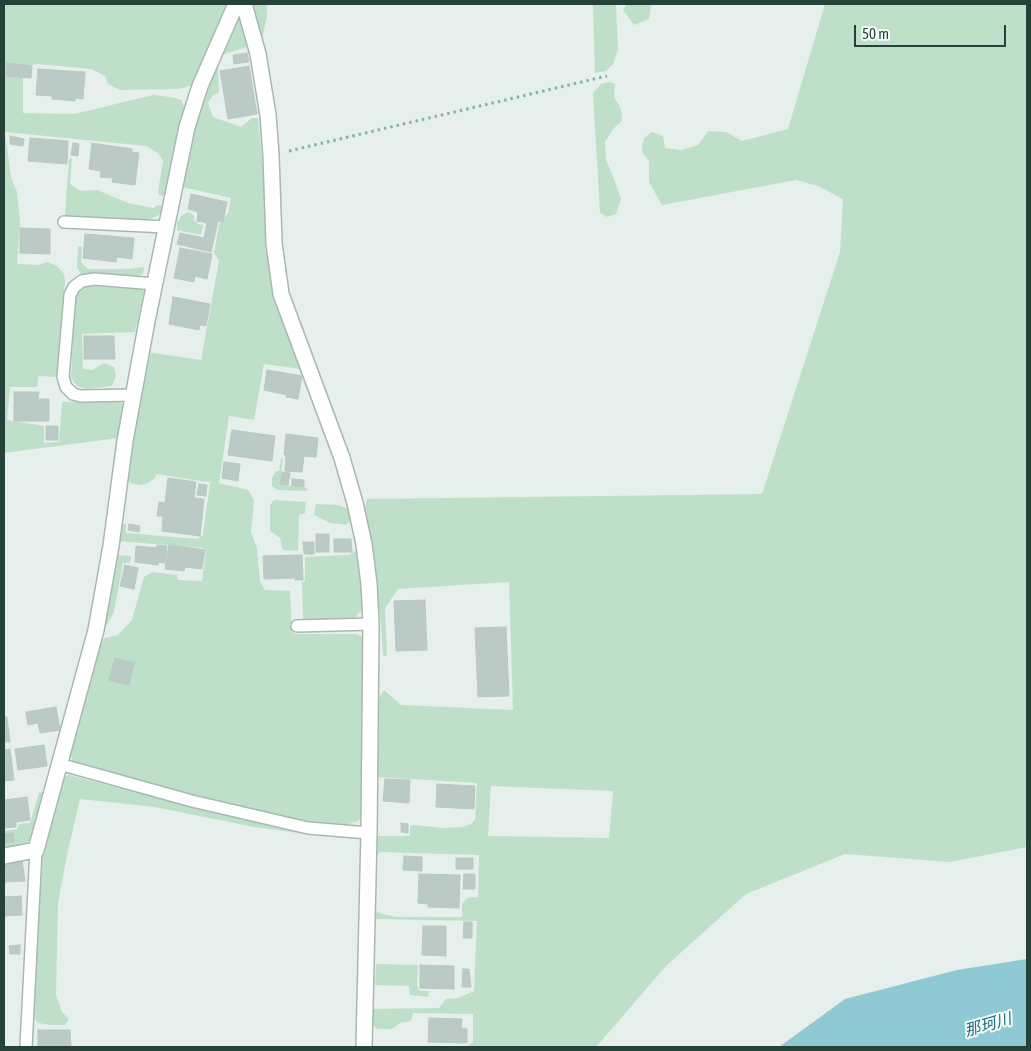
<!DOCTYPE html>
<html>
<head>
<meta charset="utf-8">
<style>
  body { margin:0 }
  #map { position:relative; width:1031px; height:1051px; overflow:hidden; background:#e6efeb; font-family:"Asap Condensed",sans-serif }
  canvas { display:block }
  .frame { position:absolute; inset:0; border:5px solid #24423a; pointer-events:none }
  .scale { position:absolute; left:854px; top:25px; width:152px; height:22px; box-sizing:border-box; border:2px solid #24423a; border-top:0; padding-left:6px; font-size:15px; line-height:18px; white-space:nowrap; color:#24423a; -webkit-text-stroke:4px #f7fbf9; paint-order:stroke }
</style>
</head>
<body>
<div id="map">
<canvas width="1031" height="1051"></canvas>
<div class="frame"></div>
<div class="scale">50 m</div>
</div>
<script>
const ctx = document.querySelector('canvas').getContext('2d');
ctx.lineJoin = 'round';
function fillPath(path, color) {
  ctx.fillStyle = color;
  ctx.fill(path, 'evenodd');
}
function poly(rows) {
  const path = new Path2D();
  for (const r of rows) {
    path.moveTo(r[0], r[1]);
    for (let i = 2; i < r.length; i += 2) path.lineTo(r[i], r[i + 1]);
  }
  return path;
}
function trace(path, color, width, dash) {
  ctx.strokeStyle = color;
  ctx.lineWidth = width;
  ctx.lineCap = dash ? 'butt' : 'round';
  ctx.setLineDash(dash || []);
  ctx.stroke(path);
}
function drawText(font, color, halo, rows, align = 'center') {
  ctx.font = font + ' "Asap Condensed","Noto Sans JP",sans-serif';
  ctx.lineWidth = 4;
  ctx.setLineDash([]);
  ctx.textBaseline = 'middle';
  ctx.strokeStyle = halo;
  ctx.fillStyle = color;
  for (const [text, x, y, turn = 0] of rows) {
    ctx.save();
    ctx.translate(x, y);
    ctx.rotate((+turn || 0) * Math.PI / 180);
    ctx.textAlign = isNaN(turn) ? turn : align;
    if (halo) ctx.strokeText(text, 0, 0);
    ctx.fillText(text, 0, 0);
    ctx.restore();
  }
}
fillPath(poly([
  [4,4,267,4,267,16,263,35,250,46,206,60,193,85,178,89,120,90,108,84,105,76,91,69,38,64,23,67,23,113,74,114,153,95,171,97,181,100,185,108,166,193,163,196,159,195,158,192,163,161,158,153,146,146,5,132,11,177,17,192,20,222,17,264,38,265,48,262,57,266,64,274,65,282,58,377,39,376,37,387,10,387,7,420,44,426,44,443,59,442,62,402,120,401,124,406,118,438,4,453],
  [593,4,616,4,618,50,613,64,606,71,595,73],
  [627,4,650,4,651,6,649,19,634,25,623,10],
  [825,4,1027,4,1027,847,950,862,845,854,746,894,666,966,596,1047,458,1047,467,1046,473,1042,473,1014,413,1013,411,1021,400,1023,392,1029,377,1029,372,1023,373,1009,439,1008,446,999,458,998,474,991,477,921,376,919,376,912,395,917,462,917,462,904,467,898,478,897,479,855,381,852,375,855,376,836,410,836,410,826,413,825,445,828,462,827,471,824,475,820,477,783,377,777,378,700,384,690,401,705,513,710,509,582,398,589,385,608,387,656,383,655,380,613,377,609,364,513,367,499,762,494,840,252,843,199,818,186,796,180,662,205,649,182,649,161,642,152,642,146,644,138,652,132,663,136,665,148,681,150,698,145,708,131,726,132,742,141,788,129],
  [491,786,613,791,609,838,488,836],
  [218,66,219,93,213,95,208,103,213,117,241,127,252,118,258,118,277,303,301,369,264,364,254,420,229,416,219,483,248,490,254,500,251,532,257,548,260,581,265,590,290,591,292,631,294,634,356,634,363,637,366,647,363,816,358,821,346,825,319,824,191,796,73,762,70,755,78,717,99,642,105,638,118,635,132,620,144,577,153,572,177,575,178,580,202,581,206,551,203,548,118,541,121,524,126,524,126,533,197,539,203,535,210,483,214,483,156,474,155,478,148,483,140,485,132,484,128,480,127,474,147,352,201,360,219,261,214,253,219,224,228,213,231,198,182,187,196,119,213,67],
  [609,82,615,84,614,97,621,109,622,121,613,129,605,142,606,160,614,179,621,199,616,214,607,217,600,213,593,93,601,84],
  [72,158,70,184,80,191,97,190,128,203,153,208,158,205,162,206,161,213,156,217,146,220,69,217,65,214,69,159],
  [188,212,194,215,194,220,198,224,203,225,201,235,177,230,177,223,181,216],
  [78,246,82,247,81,262,88,269,127,269,144,267,143,274,137,276,81,274,77,267],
  [87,284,141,287,144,292,135,332,82,334,83,369,92,370,104,363,114,367,116,376,112,386,87,389,77,386,71,378,75,297,80,290],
  [283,458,280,484,307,488,307,491,278,490,272,486,272,478,276,471,279,471,281,459],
  [274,500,306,502,305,513,299,515,298,551,283,550,280,538,270,531,270,505],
  [316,504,339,505,348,509,350,521,347,525,330,523,314,515],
  [355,551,359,552,363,608,356,617,340,619,303,620,302,582,305,581,305,557,349,555],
  [117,555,131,556,130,563,123,563,114,612,107,625,102,625],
  [69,775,191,807,299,833,254,827,155,807,80,799,68,850,58,903,56,995,62,1012,69,1019,65,1025,51,1025,38,1023,32,1015,40,852,53,800,59,794,63,777],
  [44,792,30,840,23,846,4,849,4,831,17,829,19,824,30,823,39,793],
  [376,964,418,965,417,986,420,991,429,991,428,997,410,995,409,986,375,985]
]), '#bfe0c8');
fillPath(poly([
  [1027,959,1027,1047,779,1047,845,999,957,970]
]), '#8ec9d4');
const building = poly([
  [247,53,249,62,234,64,233,55,247,53],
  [7,63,32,66,31,78,6,76,7,63],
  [249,66,257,114,228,119,220,71,249,66],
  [38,69,85,72,83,99,75,98,75,101,52,99,52,96,36,95,38,69],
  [10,136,24,139,23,146,10,144,10,136],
  [30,138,68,141,67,164,28,161,30,138],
  [73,143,79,144,78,156,71,155,73,143],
  [92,143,132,149,132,152,139,153,135,185,112,182,113,178,100,177,101,171,89,169,92,143],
  [191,194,227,202,223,222,218,221,211,252,177,244,180,233,204,238,207,223,197,221,198,212,188,209,191,194],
  [20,228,50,229,50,254,20,253,20,228],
  [85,234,134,238,132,259,117,257,116,262,83,258,85,234],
  [180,248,212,254,207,279,195,276,194,282,174,278,180,248],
  [173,297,210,304,206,326,200,325,199,330,169,324,173,297],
  [84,336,114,336,115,359,84,359,84,336],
  [267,370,302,376,298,399,286,397,287,395,264,390,267,370],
  [14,392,39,392,38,399,49,399,49,421,14,421,14,392],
  [46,426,58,426,58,440,46,440,46,426],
  [232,430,275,436,272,461,228,455,232,430],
  [286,434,318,438,316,457,304,456,302,472,285,471,286,455,284,455,286,434],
  [224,462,240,464,238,481,222,478,224,462],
  [282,472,290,473,288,485,280,484,282,472],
  [168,478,196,482,194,498,204,499,200,536,162,531,163,516,157,516,159,502,165,503,168,478],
  [292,479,304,480,304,487,292,486,292,479],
  [199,484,207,485,206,496,197,495,199,484],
  [129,524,140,526,139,532,128,530,129,524],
  [316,534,329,534,329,552,316,552,316,534],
  [334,539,351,539,352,552,334,552,334,539],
  [303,542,314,542,314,554,304,554,303,542],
  [157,545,167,546,165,563,158,562,158,565,135,562,136,546,157,548,157,545],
  [169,545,205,550,202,569,185,567,184,571,165,569,169,545],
  [302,555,303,580,295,580,295,578,264,579,263,556,302,555],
  [125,565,138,568,134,589,120,586,125,565],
  [425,600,427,650,396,651,394,601,425,600],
  [506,627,509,696,478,697,475,628,506,627],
  [115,658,134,663,129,685,109,680,115,658],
  [56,707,60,730,40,733,38,723,28,725,26,712,56,707],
  [4,717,7,717,10,742,4,742,4,717],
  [44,745,47,766,18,770,15,749,44,745],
  [10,749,14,780,4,781,4,750,10,749],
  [385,779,410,780,409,803,383,801,385,779],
  [437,784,475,786,474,809,436,807,437,784],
  [27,797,30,820,16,822,16,827,4,828,4,800,27,797],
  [401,823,408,824,408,833,401,832,401,823],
  [13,833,14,842,5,843,4,834,13,833],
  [404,856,422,857,422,871,403,870,404,856],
  [456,858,473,858,473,869,456,869,456,858],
  [22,860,25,881,4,882,4,863,22,860],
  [419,874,460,875,459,908,428,907,428,904,418,903,419,874],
  [464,874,475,874,475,889,463,889,464,874],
  [21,896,22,915,4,916,4,897,21,896],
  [464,922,472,922,472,938,463,938,464,922],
  [423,926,446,926,446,956,422,955,423,926],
  [20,945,20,954,10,954,9,946,20,945],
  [420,965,454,966,454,989,420,988,420,965],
  [463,969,469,969,471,987,462,987,463,969],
  [429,1018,462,1019,461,1028,467,1029,467,1043,428,1042,429,1018],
  [38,1030,70,1030,71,1047,38,1047,38,1030]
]);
fillPath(building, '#bbcac4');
trace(building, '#b8c9c2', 1);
const lane = poly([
  [64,222,166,227],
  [134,395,81,396,73,394,66,387,63,377,70,295,74,287,82,281,94,279,155,284],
  [297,626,371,624],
  [59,764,192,801,308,828,369,833],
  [26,1047,36,850]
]);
const street = poly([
  [244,4,258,54,268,115,271,155,274,243,281,294,342,458,355,503,364,544,369,584,371,624,369,833,364,1047],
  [4,856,36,850,96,630,111,546,125,441,147,321,187,127,200,86,236,4]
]);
trace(lane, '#a8b8b2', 14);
trace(street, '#a8b8b2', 18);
trace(poly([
  [289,151,607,76]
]), '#86b3a5', 3, [2.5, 4]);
trace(lane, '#fff', 11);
trace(street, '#fff', 15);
drawText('italic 16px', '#1c6f80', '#f7fbf9', [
  ["那珂川",988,1025,-16]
]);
</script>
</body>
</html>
